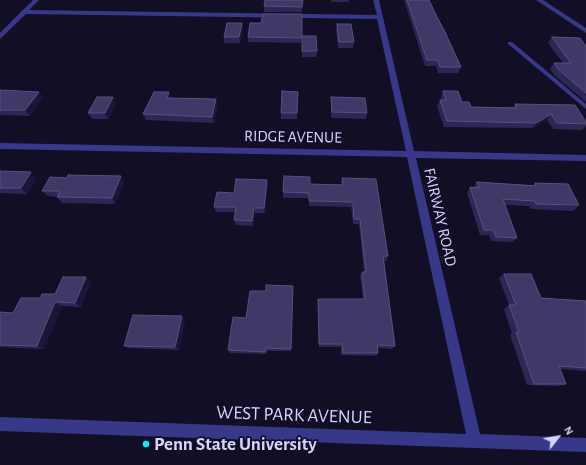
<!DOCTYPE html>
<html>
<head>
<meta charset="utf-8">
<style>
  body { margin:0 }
  #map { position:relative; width:586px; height:465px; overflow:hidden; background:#110e26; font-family:"Alegreya Sans",sans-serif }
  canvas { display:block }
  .north { position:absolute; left:538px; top:417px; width:40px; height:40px; -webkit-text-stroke:3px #110e26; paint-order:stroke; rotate:59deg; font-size:11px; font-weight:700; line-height:16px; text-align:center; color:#d6d4ff }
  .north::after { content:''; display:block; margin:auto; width:14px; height:18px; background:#d6d4ff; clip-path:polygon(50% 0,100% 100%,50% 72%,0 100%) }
</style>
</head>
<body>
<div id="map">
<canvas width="586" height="465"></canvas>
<div class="north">N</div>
</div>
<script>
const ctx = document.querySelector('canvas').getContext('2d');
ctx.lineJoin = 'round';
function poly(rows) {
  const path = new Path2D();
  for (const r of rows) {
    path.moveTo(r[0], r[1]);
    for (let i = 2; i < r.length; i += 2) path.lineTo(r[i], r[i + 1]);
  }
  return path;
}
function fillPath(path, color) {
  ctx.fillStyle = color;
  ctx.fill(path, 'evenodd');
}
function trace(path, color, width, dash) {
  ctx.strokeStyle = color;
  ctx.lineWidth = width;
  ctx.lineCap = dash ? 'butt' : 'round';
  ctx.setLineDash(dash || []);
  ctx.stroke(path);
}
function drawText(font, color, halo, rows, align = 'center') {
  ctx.font = font + ' "Alegreya Sans",sans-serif';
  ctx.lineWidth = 3.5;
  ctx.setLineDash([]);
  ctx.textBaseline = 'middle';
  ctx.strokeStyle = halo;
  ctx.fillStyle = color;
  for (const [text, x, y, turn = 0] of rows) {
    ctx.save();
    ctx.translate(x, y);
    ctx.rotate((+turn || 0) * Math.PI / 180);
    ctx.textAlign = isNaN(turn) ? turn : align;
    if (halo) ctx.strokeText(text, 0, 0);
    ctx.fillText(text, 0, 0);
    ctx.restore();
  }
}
fillPath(poly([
  [508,42,512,42,586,104,586,109,508,44,508,42]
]), '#373887');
fillPath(poly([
  [33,0,39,0,29,10,377,15,373,0,379,0,414,151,586,155,586,161,416,158,480,434,586,438,586,452,0,431,0,417,466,434,407,157,0,149,0,143,406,151,377,19,26,14,0,39,0,33,33,0],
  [536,0,543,0,586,28,586,33,536,0]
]), '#373887');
fillPath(poly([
  [303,0,302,12,264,12,264,6],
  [331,0,349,0,349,2,331,2],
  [404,0,429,0,436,15,461,67,458,73,438,73,436,66,425,66],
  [302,14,301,43,248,42,248,37,261,23],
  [242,23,243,29,240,43,224,43,224,37],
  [337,24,354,42,353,48,338,48,336,30],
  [302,36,317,51,316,57,302,57],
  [552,37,586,46,586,102,555,76,550,69,554,63,563,63,548,43],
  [0,90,39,92,43,97,30,116,0,115],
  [443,91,471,107,513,107,515,104,586,122,586,126,582,130,553,129,547,120,532,128,444,127,437,106,440,100,442,100,441,97],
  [298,92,297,119,281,119,281,113],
  [331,97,367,113,366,119,331,118],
  [171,98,218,105,214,123,146,120,143,114],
  [116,103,108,119,92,119,88,113],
  [0,171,36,178,27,194,0,193],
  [342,178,388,256,386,261,384,261,395,346,392,349,378,348,378,353,376,356,341,355,341,347,319,347,318,302,318,299,363,299,360,276,362,272,364,272,359,224,353,224,351,207,309,206,309,198,283,198,283,192,310,184,341,185],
  [267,180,268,185,265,213,255,213,253,226,236,225,234,220,235,212,216,212,214,207,234,193],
  [124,182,115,204,62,203,57,197,48,196,42,191],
  [477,182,533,185,535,183,579,205,573,211,531,209,529,206,505,205,517,238,512,242,491,241,489,235,480,235,467,193,470,187,473,188],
  [504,274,541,298,586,301,586,371,560,369,566,384,558,386,527,385,510,335,512,334,504,309,509,305,499,278],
  [91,282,81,307,62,306,44,349,0,347,0,312,13,313,40,298,55,294],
  [293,286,291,351,267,351,266,354,230,353,228,350,246,318,266,291],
  [185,320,179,350,129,348,124,346]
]), '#2e2655');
fillPath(poly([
  [242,23,243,29,240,43,239,37],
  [39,92,43,97,30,116,25,110],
  [169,92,171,98,167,98],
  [113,97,116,103,108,119,105,113],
  [216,99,218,105,214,123,212,117],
  [551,114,547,120,532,128,536,123],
  [31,172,36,178,27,194,21,188],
  [121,176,124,182,115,204,112,198],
  [267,180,268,185,265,213,264,208],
  [254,208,255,213,253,226,252,221],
  [86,277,91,282,81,307,75,303],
  [55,302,62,306,44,349,37,346],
  [182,316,185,320,179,350,175,347]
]), '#1b153a');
const building = poly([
  [265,0,303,0,302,7,264,6,265,0],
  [407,0,429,0,436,15,445,32,461,67,440,67,438,60,427,60,407,0],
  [263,14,302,14,302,38,248,37,250,23,261,23,263,14],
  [227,23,242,23,239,37,224,37,227,23],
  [337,24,351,24,354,42,339,42,337,24],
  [302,36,316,36,317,51,302,51,302,36],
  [552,37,580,38,586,46,586,93,559,70,554,63,571,63,552,37],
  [0,90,39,92,25,110,0,110,0,90],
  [282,91,298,92,297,113,281,113,282,91],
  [443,91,458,91,462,102,469,102,471,107,517,108,515,104,575,105,586,122,586,124,557,123,551,114,536,123,447,121,440,100,446,100,443,91],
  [154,92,169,92,167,98,216,99,212,117,143,114,154,92],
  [97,97,113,97,105,113,88,113,97,97],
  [331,97,365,98,367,113,332,112,331,97],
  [0,171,31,172,21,188,0,188,0,171],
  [68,175,121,176,112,198,57,197,60,191,42,191,50,177,67,178,68,175],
  [284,176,310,177,310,184,343,185,342,178,376,179,388,256,383,256,395,346,377,345,378,353,343,353,342,344,319,344,318,299,365,299,362,272,366,272,360,219,354,219,353,202,309,201,309,193,283,192,284,176],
  [236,179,267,180,264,208,254,208,252,221,234,220,236,207,214,207,217,192,234,193,236,179],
  [477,182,536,186,535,183,568,184,579,205,536,204,535,201,503,199,517,238,496,237,493,230,484,230,470,187,479,188,477,182],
  [504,274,531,274,541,298,586,301,586,368,559,366,566,384,534,384,516,332,519,332,509,305,516,305,504,274],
  [63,277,86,277,75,303,55,302,37,346,0,345,0,312,13,313,21,298,40,298,42,294,55,294,63,277],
  [266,285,293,286,291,349,266,348,265,352,228,350,233,317,246,318,250,291,266,291,266,285],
  [133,315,182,316,175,347,124,346,133,315]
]);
fillPath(building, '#403967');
trace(building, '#57517f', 1);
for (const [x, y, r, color] of [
  [146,444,4,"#00f1ff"]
]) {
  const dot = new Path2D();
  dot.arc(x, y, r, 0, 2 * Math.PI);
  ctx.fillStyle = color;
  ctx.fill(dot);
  trace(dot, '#110e26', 1.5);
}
drawText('16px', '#d6d4ff', '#110e26', [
  ["RIDGE AVENUE",293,137,1],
  ["FAIRWAY ROAD",440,217,77]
]);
drawText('19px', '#d6d4ff', '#110e26', [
  ["WEST PARK AVENUE",294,415,2]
]);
drawText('bold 19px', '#d6d4ff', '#110e26', [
  ["Penn State University",154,444]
], 'left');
</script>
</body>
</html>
